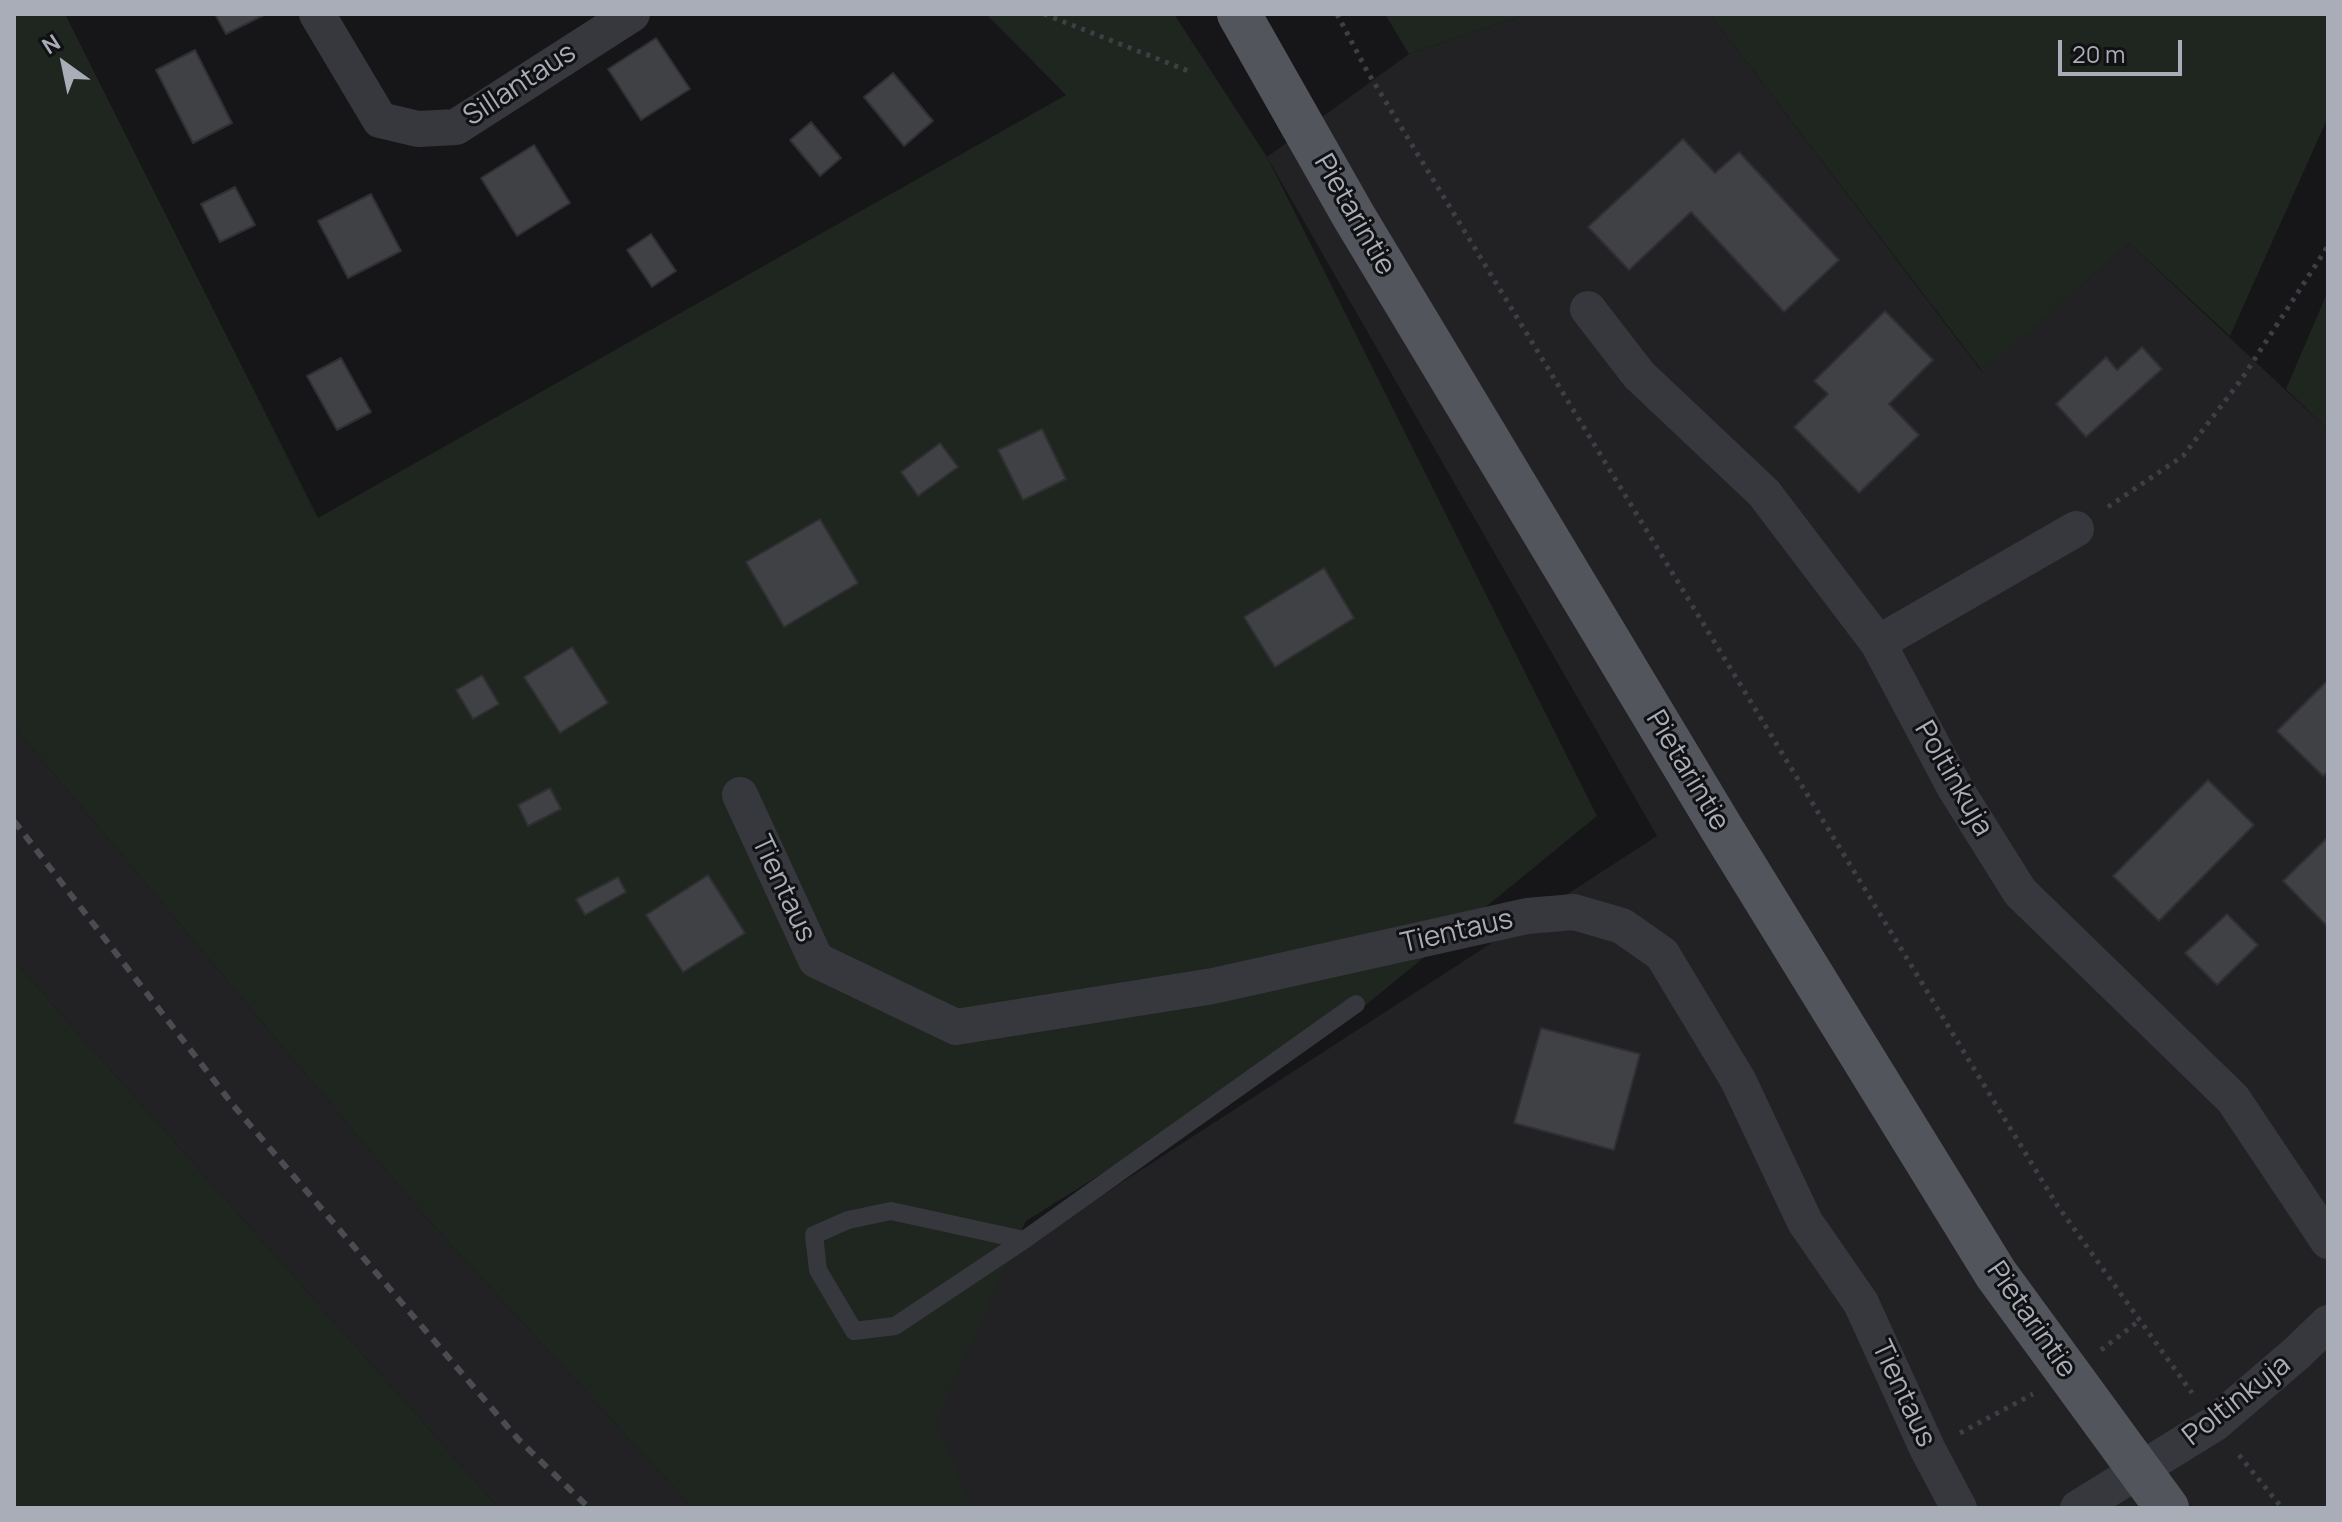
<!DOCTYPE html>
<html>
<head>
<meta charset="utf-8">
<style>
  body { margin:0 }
  #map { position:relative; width:2342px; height:1522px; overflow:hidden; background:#161618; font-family:Manrope,sans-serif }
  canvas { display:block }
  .frame { position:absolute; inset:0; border:16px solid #a8adb8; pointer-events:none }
  .north { position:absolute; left:24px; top:24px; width:80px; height:80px; -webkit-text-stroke:6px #111113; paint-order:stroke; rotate:327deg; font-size:22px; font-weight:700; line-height:32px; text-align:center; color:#a8adb8 }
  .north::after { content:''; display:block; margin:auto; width:28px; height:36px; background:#a8adb8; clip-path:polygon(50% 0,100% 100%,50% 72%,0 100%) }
  .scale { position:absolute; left:2058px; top:40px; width:124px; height:36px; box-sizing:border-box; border:4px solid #a8adb8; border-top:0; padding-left:10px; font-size:24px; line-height:28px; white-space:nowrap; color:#a8adb8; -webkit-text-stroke:6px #111113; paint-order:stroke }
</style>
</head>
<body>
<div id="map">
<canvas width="2342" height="1522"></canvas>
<div class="frame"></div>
<div class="north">N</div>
<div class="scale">20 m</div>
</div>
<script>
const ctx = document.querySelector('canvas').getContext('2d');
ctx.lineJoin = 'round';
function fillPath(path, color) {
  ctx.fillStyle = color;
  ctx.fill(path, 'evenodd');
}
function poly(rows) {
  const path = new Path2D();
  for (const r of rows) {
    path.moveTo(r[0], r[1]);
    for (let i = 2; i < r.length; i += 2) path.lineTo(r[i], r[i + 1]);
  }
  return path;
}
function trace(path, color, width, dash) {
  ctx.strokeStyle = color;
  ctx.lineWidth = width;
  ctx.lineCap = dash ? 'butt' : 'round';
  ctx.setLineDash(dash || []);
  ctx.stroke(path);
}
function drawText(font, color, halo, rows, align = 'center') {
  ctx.font = font + ' Manrope,sans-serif';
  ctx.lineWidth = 6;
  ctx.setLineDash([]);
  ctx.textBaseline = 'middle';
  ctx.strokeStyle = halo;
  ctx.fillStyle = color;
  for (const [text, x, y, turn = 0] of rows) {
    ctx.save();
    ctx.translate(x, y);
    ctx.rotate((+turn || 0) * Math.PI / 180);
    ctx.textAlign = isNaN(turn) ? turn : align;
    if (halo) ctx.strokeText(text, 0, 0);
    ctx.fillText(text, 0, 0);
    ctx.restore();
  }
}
fillPath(poly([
  [1527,14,1710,14,1982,372,2129,243,2328,430,2328,1508,940,1508,849,1359,1657,836,1267,157,1409,54],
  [14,722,23,737,424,1215,693,1508,499,1508,14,961]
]), '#222225');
fillPath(poly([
  [14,14,65,14,318,518,1066,95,986,14,1174,14,1267,157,1597,816,1345,1022,1026,1221,935,1424,973,1508,693,1508,424,1215,23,737,14,722],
  [1385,14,1527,14,1409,54],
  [1710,14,2328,14,2328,117,2230,336,2129,243,1983,372],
  [2328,291,2328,430,2286,389],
  [14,961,499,1508,14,1508]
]), '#1e261f');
const building = poly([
  [215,14,266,14,226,34,215,14],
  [656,38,690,89,641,120,608,69,656,38],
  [195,50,232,123,193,143,156,70,195,50],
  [893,73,933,121,904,146,864,97,893,73],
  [811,122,841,158,820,176,790,140,811,122],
  [1683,139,1715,173,1739,152,1839,260,1784,312,1691,212,1629,270,1588,227,1683,139],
  [534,145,570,203,517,236,481,178,534,145],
  [235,187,255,225,220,242,201,204,235,187],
  [371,194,401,251,348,278,318,221,371,194],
  [651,234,676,271,652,287,627,250,651,234],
  [1885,311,1933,360,1889,404,1919,435,1859,493,1794,427,1828,394,1814,381,1885,311],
  [2142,347,2162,369,2086,437,2056,404,2106,357,2117,370,2142,347],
  [341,358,371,412,337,430,307,376,341,358],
  [1042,429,1066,479,1023,500,998,450,1042,429],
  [940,443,958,467,918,496,901,472,940,443],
  [820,519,858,583,784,627,746,562,820,519],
  [1324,568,1354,618,1275,667,1244,617,1324,568],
  [572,647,608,703,560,733,524,677,572,647],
  [482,675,499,704,473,719,456,690,482,675],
  [2328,680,2328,771,2323,776,2277,731,2328,680],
  [2208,780,2254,825,2159,921,2113,876,2208,780],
  [550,788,561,809,528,826,518,805,550,788],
  [2328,837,2328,927,2283,881,2328,837],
  [708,875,745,933,683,972,646,915,708,875],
  [618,877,626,892,585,915,576,899,618,877],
  [2227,914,2258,945,2217,985,2185,953,2227,914],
  [1541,1028,1640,1054,1614,1150,1514,1123,1541,1028]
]);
fillPath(building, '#404145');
trace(building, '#303034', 2);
trace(poly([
  [1044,14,1191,72],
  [1337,14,1367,71,2057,1205,2192,1393],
  [2108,507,2183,456,2241,380,2328,246],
  [2101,1350,2140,1320],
  [1960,1433,2033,1394],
  [2239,1455,2282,1508]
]), '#3d3f44', 5, [4, 6]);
trace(poly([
  [1024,1240,891,1211,848,1220,814,1235,818,1270,854,1331,895,1326,1024,1240,1356,1004]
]), '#37383d', 18);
trace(poly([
  [317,14,380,120,418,129,456,127,632,14],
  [1588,309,1639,375,1764,493,1878,643,1955,788,2020,892,2233,1099,2328,1241],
  [1878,643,2076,529],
  [740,795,816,960,956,1027,1213,986,1527,916,1574,912,1622,926,1662,954,1738,1080,1805,1222,1861,1303,1928,1450,1959,1508],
  [2078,1508,2214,1424,2297,1353,2328,1323]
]), '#37383d', 36);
trace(poly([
  [1239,14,1353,215,1722,829,1996,1274,2167,1508]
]), '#53555c', 44);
trace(poly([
  [14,821,233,1105,518,1439,589,1508]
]), '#4a4c52', 6, [10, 8]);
drawText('28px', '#a8adb8', '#111113', [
  ["Sillantaus",520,85,-33],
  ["Pietarintie",1354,215,60],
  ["Pietarintie",1687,771,59],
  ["Poltinkuja",1953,779,60],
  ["Tientaus",783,889,65],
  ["Tientaus",1457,932,-13],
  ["Pietarintie",2031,1320,55],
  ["Tientaus",1903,1394,65],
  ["Poltinkuja",2237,1401,-38]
]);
</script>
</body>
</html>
